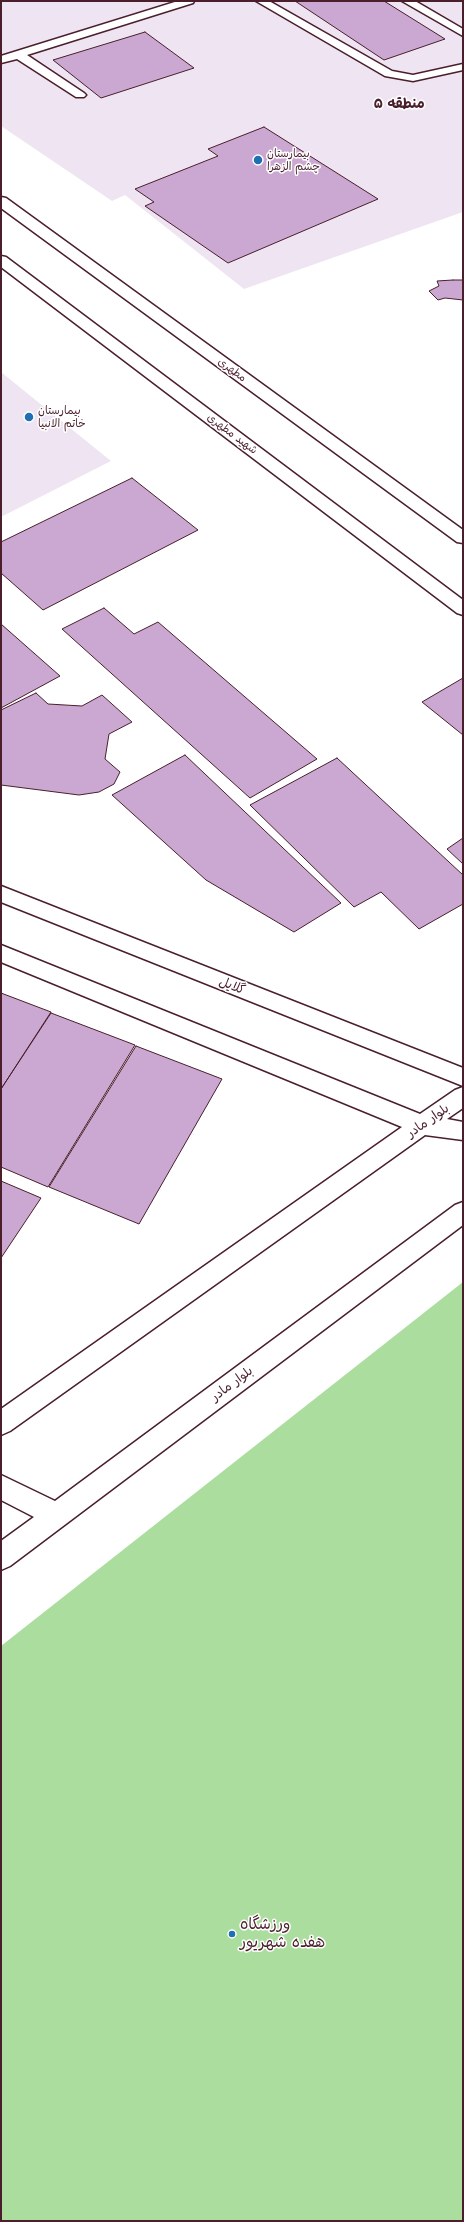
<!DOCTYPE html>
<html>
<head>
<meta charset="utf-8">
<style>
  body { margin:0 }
  #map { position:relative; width:464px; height:2222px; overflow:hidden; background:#fff; font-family:"Playpen Sans",sans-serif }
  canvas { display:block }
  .frame { position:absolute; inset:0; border:2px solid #4a1f2b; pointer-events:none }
</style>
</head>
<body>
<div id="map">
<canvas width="464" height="2222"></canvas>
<div class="frame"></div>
</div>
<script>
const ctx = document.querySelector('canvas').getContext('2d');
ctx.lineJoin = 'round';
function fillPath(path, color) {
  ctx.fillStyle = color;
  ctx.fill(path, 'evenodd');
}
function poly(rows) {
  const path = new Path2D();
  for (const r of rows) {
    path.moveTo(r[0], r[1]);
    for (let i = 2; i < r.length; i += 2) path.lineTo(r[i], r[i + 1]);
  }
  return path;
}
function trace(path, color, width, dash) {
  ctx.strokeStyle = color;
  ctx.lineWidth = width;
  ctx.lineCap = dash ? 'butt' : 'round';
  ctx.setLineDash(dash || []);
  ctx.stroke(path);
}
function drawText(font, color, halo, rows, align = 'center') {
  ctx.font = font + ' "Playpen Sans","Playpen Sans Arabic",sans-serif';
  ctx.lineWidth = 3;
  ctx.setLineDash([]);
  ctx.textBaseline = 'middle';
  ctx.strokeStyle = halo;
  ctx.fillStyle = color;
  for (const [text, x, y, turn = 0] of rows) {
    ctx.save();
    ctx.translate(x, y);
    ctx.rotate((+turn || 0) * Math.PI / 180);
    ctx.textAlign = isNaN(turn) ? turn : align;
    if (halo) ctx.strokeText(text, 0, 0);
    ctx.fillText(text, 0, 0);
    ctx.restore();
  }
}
fillPath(poly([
  [1,1,463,1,463,212,244,289,125,195,112,201,1,126],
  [1,372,111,461,1,517]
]), '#efe5f2');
fillPath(poly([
  [463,1282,463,2221,1,2221,1,1646]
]), '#abdd9e');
const building = poly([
  [295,1,384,1,445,39,384,60,295,1],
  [145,32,194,68,101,98,53,60,145,32],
  [264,127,378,199,228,263,145,206,154,202,135,189,218,156,208,149,264,127],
  [453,280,463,280,463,300,445,298,438,300,429,291,439,286,437,281,453,280],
  [132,478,198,530,43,610,1,573,1,542,132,478],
  [104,608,134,634,158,622,317,759,250,798,62,629,104,608],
  [1,624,60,676,1,708,1,624],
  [463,678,463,735,422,702,463,678],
  [36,693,48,704,82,706,102,695,132,722,109,734,105,759,120,772,114,784,99,792,79,795,1,785,1,710,36,693],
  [185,755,341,903,294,932,206,880,112,795,185,755],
  [337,758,463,875,463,904,419,929,381,892,354,907,250,805,337,758],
  [463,838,463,864,447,849,463,838],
  [1,993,51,1012,1,1089,1,993],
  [51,1013,135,1045,48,1187,1,1167,1,1089,51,1013],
  [136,1046,222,1079,139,1224,49,1187,136,1046],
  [1,1181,41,1198,1,1258,1,1181]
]);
fillPath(building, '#caa8d2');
trace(building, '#4a1f2b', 1);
const lane = poly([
  [178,1,194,1,193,3,27,55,84,93,86,95,84,97,76,97,17,59,1,63,1,56,178,1],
  [256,1,269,1,392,71,413,75,463,64,463,70,413,81,385,76,256,1],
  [402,1,415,1,463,29,463,36,402,1]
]);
const secondary = poly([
  [1,886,463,1068,463,1086,1,902,1,886],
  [1,945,420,1114,455,1090,463,1087,463,1108,447,1119,463,1122,463,1140,425,1135,10,1431,1,1435,1,1409,402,1127,1,962,1,945],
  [463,1202,463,1225,10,1566,1,1570,1,1541,34,1517,1,1500,1,1475,55,1501,455,1205,463,1202]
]);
const primary = poly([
  [1,197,6,198,463,530,463,543,457,542,1,208,1,197],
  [1,256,6,257,463,600,463,615,457,613,1,267,1,256]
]);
trace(lane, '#4a1f2b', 3);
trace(secondary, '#4a1f2b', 3);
trace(primary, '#4a1f2b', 3);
fillPath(lane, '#fff');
fillPath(secondary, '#fff');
fillPath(primary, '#fff');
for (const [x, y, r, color] of [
  [258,160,5,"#1f6fb2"],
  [29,417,5,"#1f6fb2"],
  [232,1934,4,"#1f6fb2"]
]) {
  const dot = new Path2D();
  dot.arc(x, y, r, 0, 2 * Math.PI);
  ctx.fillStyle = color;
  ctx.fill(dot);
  trace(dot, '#fff', 1.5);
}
drawText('11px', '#4a1f2b', '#fff', [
  ["بیمارستان",267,154],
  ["چشم الزهرا",267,167],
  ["بیمارستان",38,411],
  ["خاتم الانبیا",38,424]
], 'left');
drawText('11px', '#4a1f2b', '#fff', [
  ["مطهری",232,370,36],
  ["شهید مطهری",232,434,37]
]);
drawText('13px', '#4a1f2b', '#fff', [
  ["گلایل",232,986,22],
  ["بلوار مادر",428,1121,-35],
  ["بلوار مادر",232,1384,-37]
]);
drawText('bold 14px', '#4a1f2b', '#fff', [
  ["منطقه ۵",399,104]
]);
drawText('16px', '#4a1f2b', '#fff', [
  ["ورزشگاه",240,1925],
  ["هفده شهریور",240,1943]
], 'left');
</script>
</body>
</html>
